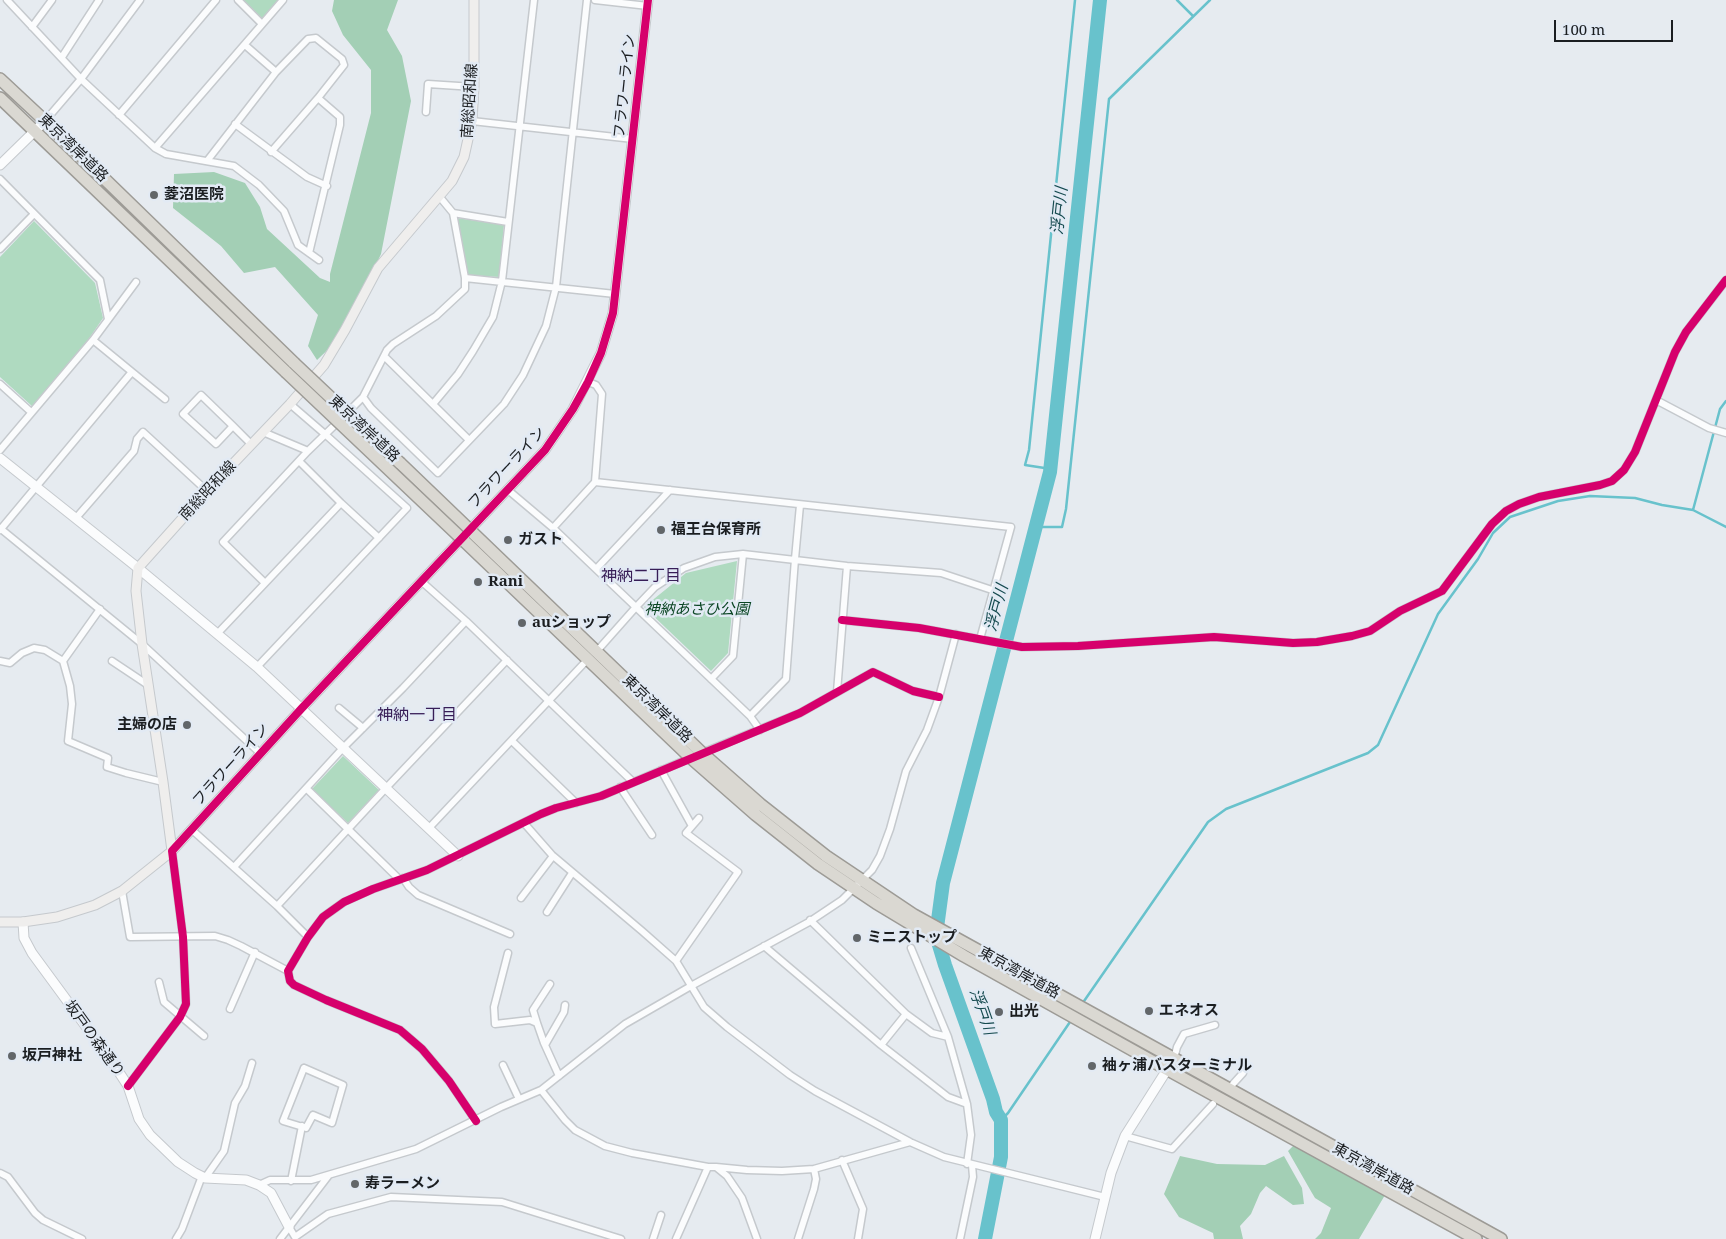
<!DOCTYPE html>
<html>
<head>
<meta charset="utf-8">
<style>
  body { margin:0 }
  #map { position:relative; width:1726px; height:1239px; overflow:hidden; background:#e6ebf0; font-family:"Noto Serif",serif }
  canvas { display:block }
  .scale { position:absolute; left:1554px; top:20px; width:119px; height:22px; box-sizing:border-box; border:2px solid #1b1e21; border-top:0; padding-left:6px; font-size:15px; line-height:18px; white-space:nowrap; color:#1b1e21; -webkit-text-stroke:4px #e2eaf4; paint-order:stroke }
</style>
</head>
<body>
<div id="map">
<canvas width="1726" height="1239"></canvas>
<div class="scale">100 m</div>
</div>
<script>
const ctx = document.querySelector('canvas').getContext('2d');
ctx.lineJoin = 'round';
function fillPath(path, color) {
  ctx.fillStyle = color;
  ctx.fill(path, 'evenodd');
}
function poly(rows) {
  const path = new Path2D();
  for (const r of rows) {
    path.moveTo(r[0], r[1]);
    for (let i = 2; i < r.length; i += 2) path.lineTo(r[i], r[i + 1]);
  }
  return path;
}
function trace(path, color, width, dash) {
  ctx.strokeStyle = color;
  ctx.lineWidth = width;
  ctx.lineCap = dash ? 'butt' : 'round';
  ctx.setLineDash(dash || []);
  ctx.stroke(path);
}
function drawText(font, color, halo, rows, align = 'center') {
  ctx.font = font + ' "Noto Serif","Noto Sans JP",serif';
  ctx.lineWidth = 5;
  ctx.setLineDash([]);
  ctx.textBaseline = 'middle';
  ctx.strokeStyle = halo;
  ctx.fillStyle = color;
  for (const [text, x, y, turn = 0] of rows) {
    ctx.save();
    ctx.translate(x, y);
    ctx.rotate((+turn || 0) * Math.PI / 180);
    ctx.textAlign = isNaN(turn) ? turn : align;
    if (halo) ctx.strokeText(text, 0, 0);
    ctx.fillText(text, 0, 0);
    ctx.restore();
  }
}
fillPath(poly([
  [238,0,283,0,262,24],
  [457,218,504,225,499,277,468,275],
  [34,221,95,283,103,318,86,343,33,407,0,377,0,257],
  [737,561,728,653,711,671,644,607,686,573],
  [343,756,379,790,348,823,312,789]
]), '#afdac0');
fillPath(poly([
  [334,0,398,0,387,30,402,56,411,101,381,254,342,336,317,360,308,346,318,315,275,267,244,273,221,246,173,208,174,174,214,172,245,183,260,207,267,229,320,278,330,282,330,274,371,113,371,70,343,35,332,11],
  [1295,1144,1385,1195,1359,1239,1315,1239,1321,1233,1331,1208,1315,1198,1312,1193,1288,1151],
  [1180,1156,1217,1164,1265,1165,1284,1156,1302,1188,1304,1204,1293,1205,1266,1186,1260,1193,1251,1214,1240,1226,1243,1239,1214,1239,1213,1233,1179,1217,1164,1194]
]), '#a3cfb5');
trace(poly([
  [1177,0,1193,16],
  [1051,469,1025,465,1029,450,1075,0],
  [1693,510,1720,409,1726,401],
  [1036,527,1062,527,1066,509,1109,99,1210,0],
  [1082,1004,1208,822,1226,809,1368,753,1378,745,1438,614,1478,559,1493,533,1510,517,1558,501,1590,496,1635,498,1662,505,1693,510,1726,527],
  [1001,1120,1008,1113,1072,1019]
]), '#68c2cc', 2.5);
trace(poly([
  [985,1239,1001,1157,1001,1120,996,1112,993,1099,945,965,936,935,943,883,1050,472,1100,0]
]), '#68c2cc', 14);
const minor = poly([
  [7,0,81,79,155,148,166,154,234,166,259,185,284,211,298,245,319,260],
  [238,0,262,24],
  [595,0,648,6],
  [32,27,52,0],
  [245,45,276,72],
  [62,57,99,0],
  [426,112,428,84,474,87],
  [119,115,216,0],
  [45,121,81,79,140,0],
  [472,121,633,139],
  [235,124,307,177,327,186],
  [155,148,283,0],
  [207,161,276,72,308,39,316,38,342,59,344,65,318,98,271,152],
  [0,179,100,280,108,319],
  [439,196,453,213,465,278,465,289,436,316,393,344,387,350,363,397,371,408,438,473,504,404,523,375,546,326,556,287,587,0],
  [453,213,508,222],
  [0,249,34,214],
  [309,253,340,125,340,117,318,98],
  [465,278,615,294],
  [93,340,165,399],
  [384,356,469,440],
  [0,384,31,412],
  [1656,400,1709,428,1726,433],
  [433,404,458,374,473,351,493,317,502,281,534,0],
  [346,414,363,397],
  [233,426,216,444,183,414,201,395,233,426,251,444],
  [263,432,308,451],
  [0,450,93,340,136,282],
  [299,461,341,503,379,538],
  [595,482,1011,527,980,639],
  [508,490,553,528,750,716,760,730],
  [76,518,134,451,137,439,143,432,207,491],
  [553,528,595,482,602,394,596,385,588,382],
  [1,529,142,644,260,753],
  [0,530,131,373],
  [596,569,670,490],
  [421,581,466,621,633,782],
  [264,582,223,542,308,451,339,421],
  [842,620,919,628,1022,647,1078,646,1214,637,1293,643,1317,642,1352,636,1370,631,1400,611,1442,591,1492,524,1506,511,1519,504,1539,497,1600,485,1612,481,1624,470,1635,452,1675,352,1686,332,1726,280],
  [217,634,341,503],
  [597,651,636,607,655,587,684,568,715,557,743,554,847,566,941,573,995,591],
  [0,661,10,663,22,653,34,648,45,650,63,661,70,686,72,704,68,741,108,758,107,767,126,773,163,782],
  [63,661,100,609],
  [112,661,148,685],
  [257,667,407,508,326,435,290,404],
  [711,679,733,656,743,554],
  [837,692,847,566],
  [339,708,363,728],
  [750,716,786,679,795,559,800,505],
  [512,741,576,803],
  [702,753,800,713,873,672,913,691,939,697],
  [661,770,692,826],
  [620,787,652,835],
  [307,789,399,879],
  [524,823,552,855,642,931,676,961,704,1007,727,1027,790,1075,815,1091,910,1142,944,1157,1105,1197],
  [429,828,588,659],
  [191,829,277,906,308,937],
  [234,867,343,748,403,688,466,621],
  [403,878,409,887,418,895,510,934],
  [122,891,130,937,215,936,228,940,241,946,288,971],
  [521,898,553,856],
  [277,906,386,788,507,660],
  [547,912,572,873],
  [810,920,906,1014,932,1033,948,1037],
  [764,946,881,1045,948,1097,967,1104],
  [911,948,948,1037,967,1104,971,1135,967,1164],
  [508,953,494,1007,495,1024,530,1020,537,1023,544,1043,559,1076],
  [676,961,738,872,686,833,699,818],
  [159,982,164,1002,204,1036],
  [230,1009,255,952],
  [537,1023,533,1010,550,984],
  [545,1045,564,1012,565,1005],
  [881,1045,906,1014],
  [1174,1059,1177,1047,1184,1034,1215,1025],
  [503,1065,519,1099],
  [304,1068,343,1085,332,1123,313,1115,306,1128,283,1121,304,1068],
  [1233,1084,1243,1073],
  [128,1086,180,1017,186,1004,183,937,172,851],
  [541,1090,565,1120,575,1130,605,1146,632,1153,708,1167,716,1167,727,1176,742,1198,757,1239],
  [476,1121,449,1081,422,1049,400,1030,326,1000,294,985,290,981,288,971,308,937,323,917,344,902,373,889,427,870,541,814,556,808,601,796,693,757],
  [1125,1136,1172,1149,1213,1104],
  [842,1160,863,1209,858,1239],
  [716,1167,747,1170,782,1171,814,1169,910,1142],
  [0,1173,8,1177,35,1213,43,1220,82,1239],
  [205,1178,224,1151,235,1103,245,1086,252,1063],
  [291,1181,302,1126],
  [259,1185,270,1180,311,1180,416,1149,501,1107,541,1090,625,1024,691,986,809,922,842,900,872,870,880,856,890,829,906,771,927,730,939,697,956,634],
  [289,1227,295,1237,328,1214,391,1197,502,1202,621,1239],
  [176,1239,182,1229,202,1176],
  [280,1239,329,1175],
  [653,1239,661,1215],
  [676,1239,708,1167],
  [798,1239,814,1189,816,1179,814,1169],
  [960,1239,973,1177,972,1165]
]);
const tertiary = poly([
  [0,165,45,121],
  [0,458,138,568,257,667,458,856],
  [172,851,302,708,545,450,573,409,601,353,613,313,648,0],
  [23,922,24,938,32,953,115,1066,128,1086,139,1119,150,1135,178,1162,195,1173,205,1178,246,1180,259,1185,271,1193,289,1227],
  [1095,1239,1111,1173,1125,1136,1170,1065]
]);
const secondary = poly([
  [0,922,23,922,57,917,95,905,122,891,172,851,163,782,142,644,136,591,138,568,207,491,290,404,324,365,345,330,378,268,452,181,464,157,472,121,474,87,474,0]
]);
const trunk = poly([
  [0,79,45,121,294,363],
  [0,98,286,372],
  [400,463,702,753,760,804,826,856,914,915,1501,1239],
  [461,538,691,758,756,815,818,864,876,903,964,956,1168,1070,1476,1239]
]);
trace(minor, '#c5c9cd', 9);
trace(tertiary, '#c5c9cd', 11);
trace(secondary, '#c5c9cd', 11);
trace(trunk, '#9d9b96', 14);
trace(minor, '#fbfcfd', 6);
trace(tertiary, '#fbfcfd', 9);
trace(secondary, '#efeeed', 9);
trace(trunk, '#dad8d2', 11);
const trunkBridge = poly([
  [294,363,400,463],
  [286,372,461,538]
]);
trace(trunkBridge, '#9d9b96', 14, []);
trace(trunkBridge, '#dad8d2', 11);
trace(poly([
  [842,620,919,628,1022,647,1078,646,1214,637,1293,643,1317,642,1352,636,1370,631,1400,611,1442,591,1492,524,1506,511,1519,504,1539,497,1600,485,1612,481,1624,470,1635,452,1675,352,1686,332,1726,280],
  [128,1086,180,1017,186,1004,183,937,172,851,302,708,545,450,573,409,588,382,601,353,613,313,648,0],
  [476,1121,449,1081,422,1049,400,1030,326,1000,294,985,290,981,288,971,308,937,323,917,344,902,373,889,427,870,541,814,556,808,601,796,800,713,873,672,913,691,939,697]
]), '#d6006c', 8);
for (const [x, y, r, color] of [
  [154,195,5,"#626669"],
  [661,530,5,"#626669"],
  [508,540,5,"#626669"],
  [478,582,5,"#626669"],
  [522,623,5,"#626669"],
  [187,725,5,"#626669"],
  [857,938,5,"#626669"],
  [1149,1011,5,"#626669"],
  [999,1012,5,"#626669"],
  [12,1056,5,"#626669"],
  [1092,1066,5,"#626669"],
  [355,1184,5,"#626669"]
]) {
  const dot = new Path2D();
  dot.arc(x, y, r, 0, 2 * Math.PI);
  ctx.fillStyle = color;
  ctx.fill(dot);
  trace(dot, '#e2eaf4', 2);
}
drawText('15px', '#1b1e21', '#e2eaf4', [
  ["フラワーライン",625,86,-84],
  ["南総昭和線",470,101,-86],
  ["東京湾岸道路",73,148,44],
  ["東京湾岸道路",364,429,43],
  ["フラワーライン",507,468,-47],
  ["南総昭和線",208,491,-47],
  ["東京湾岸道路",657,709,44],
  ["フラワーライン",231,765,-48],
  ["東京湾岸道路",1019,973,29],
  ["坂戸の森通り",94,1039,54],
  ["東京湾岸道路",1373,1169,29]
]);
drawText('bold 15px', '#1b1e21', '#e2eaf4', [
  ["菱沼医院",164,195],
  ["福王台保育所",671,530],
  ["ガスト",518,540],
  ["Rani",488,582],
  ["auショップ",532,623],
  ["主婦の店",177,725,"right"],
  ["ミニストップ",867,938],
  ["エネオス",1159,1011],
  ["出光",1009,1012],
  ["坂戸神社",22,1056],
  ["袖ヶ浦バスターミナル",1102,1066],
  ["寿ラーメン",365,1184]
], 'left');
drawText('italic 15px', '#0b4624', '#e2eaf4', [
  ["神納あさひ公園",697,610]
]);
drawText('italic 16px', '#154a4f', '#e2eaf4', [
  ["浮戸川",1060,211,-84],
  ["浮戸川",997,608,-75],
  ["浮戸川",982,1012,71]
]);
drawText('16px', '#381e57', '#e2eaf4', [
  ["神納二丁目",641,576],
  ["神納一丁目",417,715]
]);
</script>
</body>
</html>
